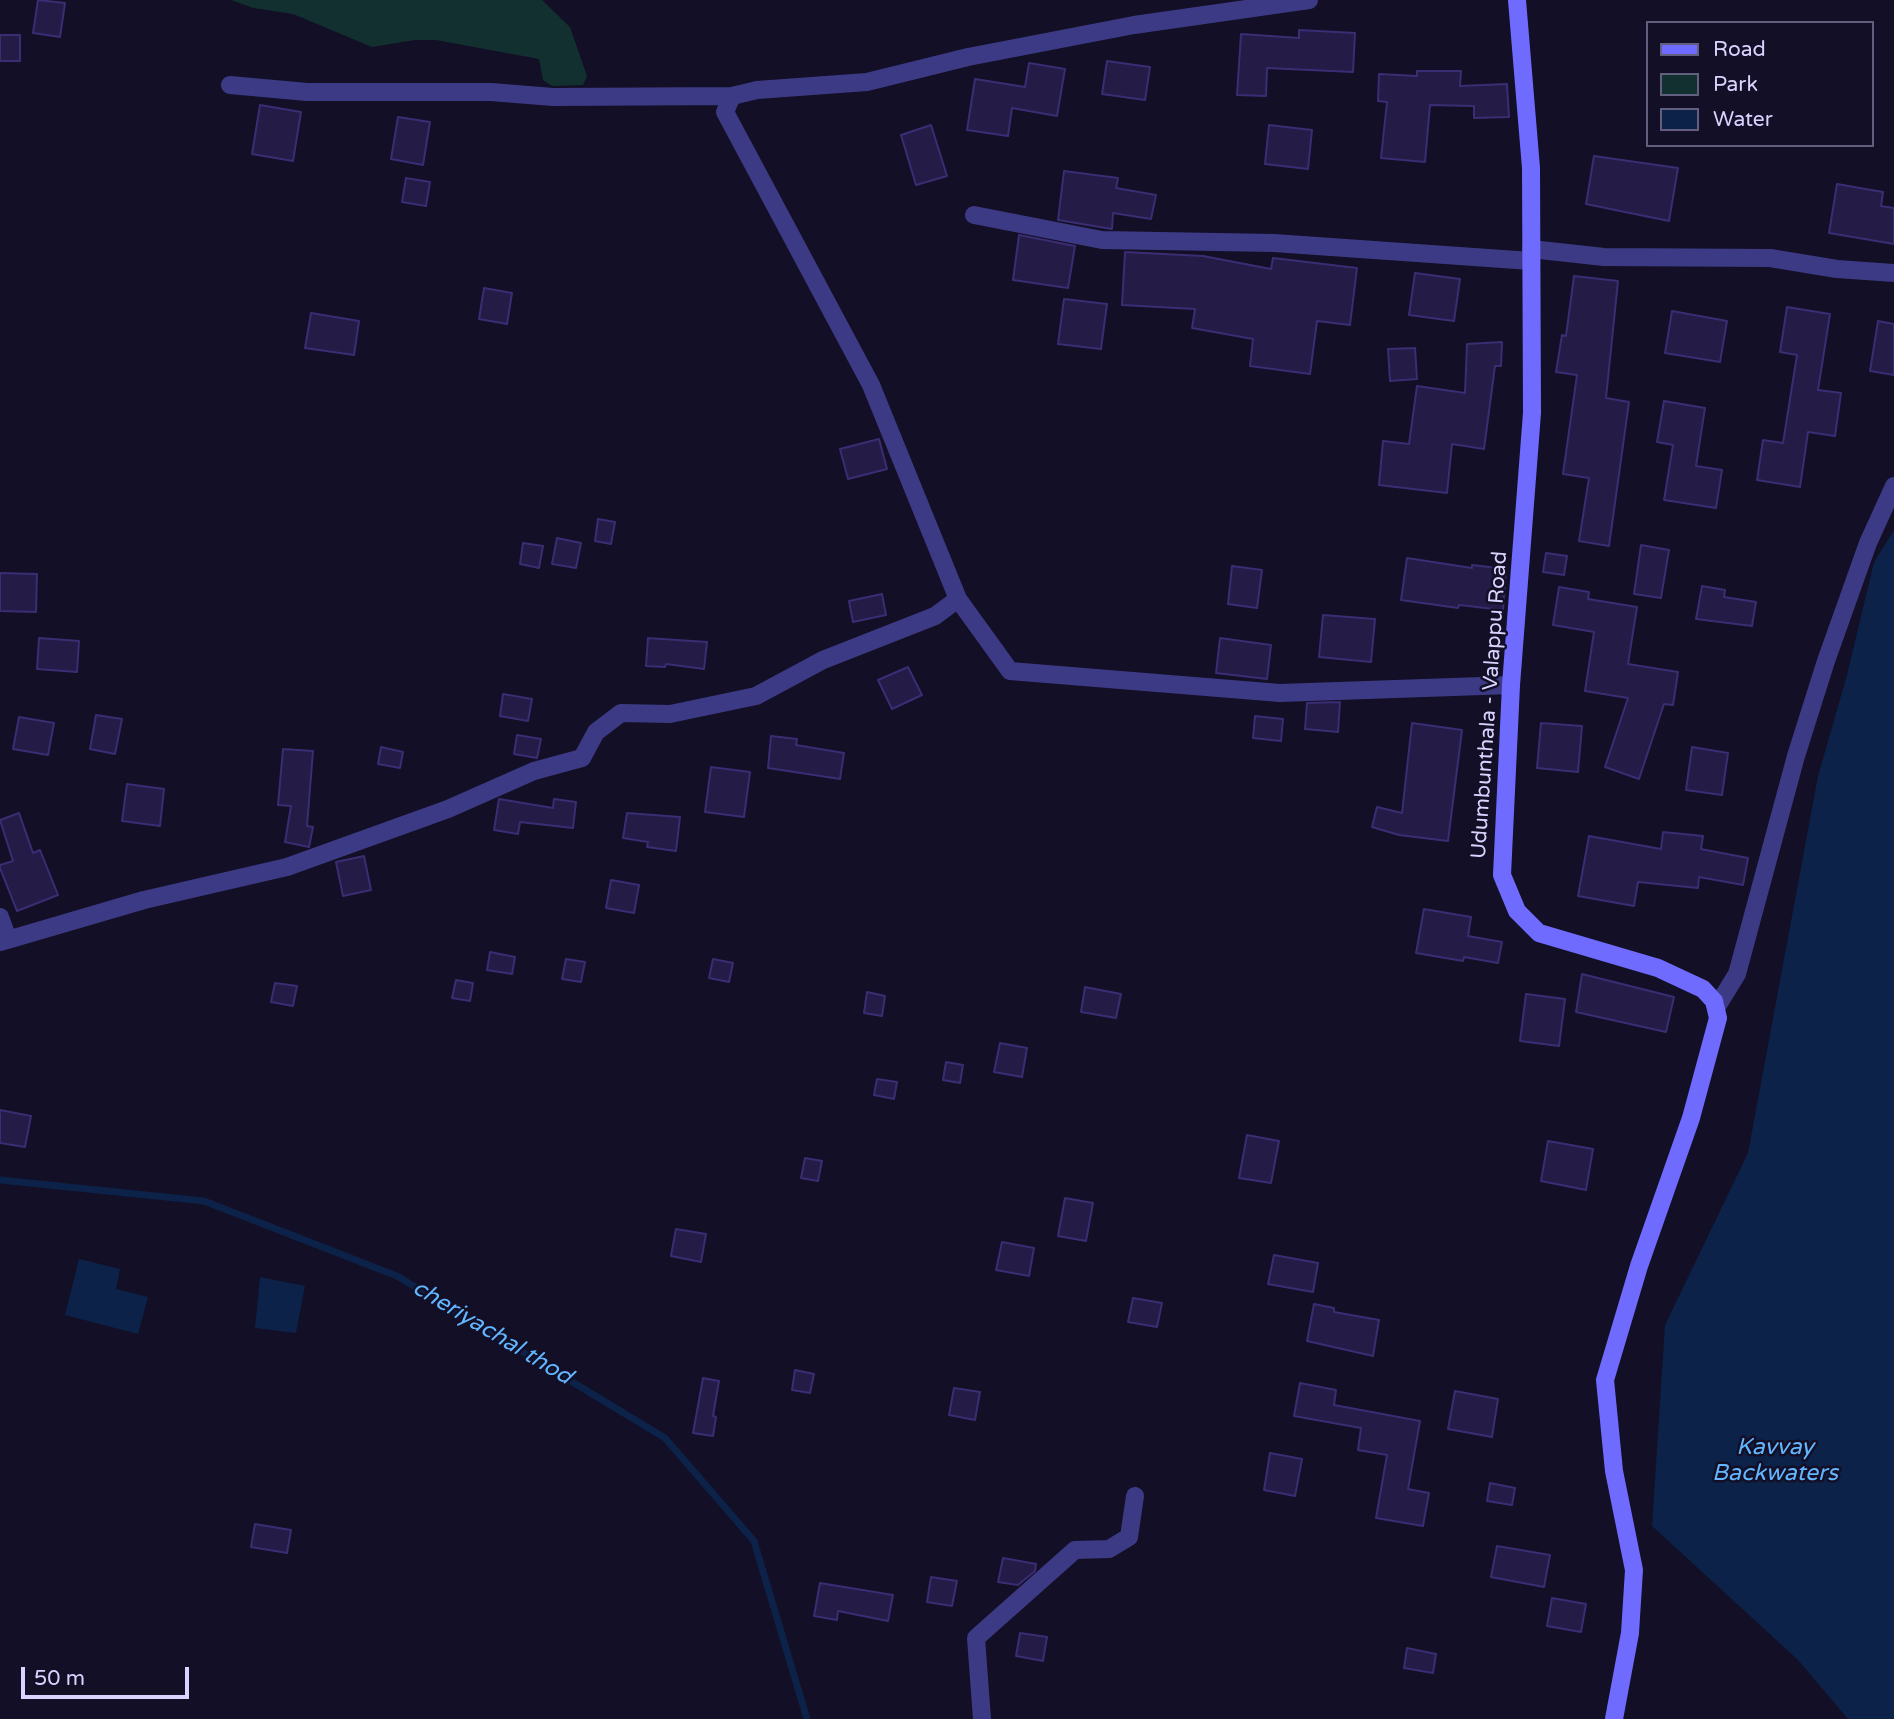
<!DOCTYPE html>
<html>
<head>
<meta charset="utf-8">
<style>
  body { margin:0 }
  #map { position:relative; width:1894px; height:1719px; overflow:hidden; background:#130f26; font-family:"Varela Round",sans-serif }
  canvas { display:block }
  .legend { position:absolute; left:1646px; top:21px; width:228px; height:126px; box-sizing:border-box; background:#130f26; border:2px solid #625e7d; margin:0; padding:9px 12px; list-style:none; font-size:21px; color:#d9d4ff }
  .legend li { display:flex; align-items:center; gap:14px; height:35px }
  .legend b { width:35px; border:2px solid #625e7d }
  .scale { position:absolute; left:21px; top:1667px; width:168px; height:32px; box-sizing:border-box; border:4px solid #d9d4ff; border-top:0; padding-left:9px; font-size:21px; line-height:24px; white-space:nowrap; color:#d9d4ff; -webkit-text-stroke:5px #130f26; paint-order:stroke }
</style>
</head>
<body>
<div id="map">
<canvas width="1894" height="1719"></canvas>
<ul class="legend">
<li><b style="height:9px;background:#6f6bff"></b>Road</li>
<li><b style="height:19px;background:#12302f"></b>Park</li>
<li><b style="height:19px;background:#0c2248"></b>Water</li>
</ul>
<div class="scale">50 m</div>
</div>
<script>
const ctx = document.querySelector('canvas').getContext('2d');
ctx.lineJoin = 'round';
function fillPath(path, color) {
  ctx.fillStyle = color;
  ctx.fill(path, 'evenodd');
}
function poly(rows) {
  const path = new Path2D();
  for (const r of rows) {
    path.moveTo(r[0], r[1]);
    for (let i = 2; i < r.length; i += 2) path.lineTo(r[i], r[i + 1]);
  }
  return path;
}
function trace(path, color, width, dash) {
  ctx.strokeStyle = color;
  ctx.lineWidth = width;
  ctx.lineCap = dash ? 'butt' : 'round';
  ctx.setLineDash(dash || []);
  ctx.stroke(path);
}
function drawText(font, color, halo, rows, align = 'center') {
  ctx.font = font + ' "Varela Round",sans-serif';
  ctx.lineWidth = 5;
  ctx.setLineDash([]);
  ctx.textBaseline = 'middle';
  ctx.strokeStyle = halo;
  ctx.fillStyle = color;
  for (const [text, x, y, turn = 0] of rows) {
    ctx.save();
    ctx.translate(x, y);
    ctx.rotate((+turn || 0) * Math.PI / 180);
    ctx.textAlign = isNaN(turn) ? turn : align;
    if (halo) ctx.strokeText(text, 0, 0);
    ctx.fillText(text, 0, 0);
    ctx.restore();
  }
}
fillPath(poly([
  [231,0,542,0,570,27,587,76,583,85,552,86,543,80,539,59,436,40,415,40,372,47,293,14,253,8]
]), '#12302f');
fillPath(poly([
  [1894,530,1894,1719,1848,1719,1798,1660,1652,1526,1665,1325,1748,1153,1818,776,1847,675,1874,562],
  [79,1259,120,1269,116,1289,148,1297,138,1334,65,1315],
  [260,1277,305,1286,296,1333,255,1328]
]), '#0c2248');
trace(poly([
  [0,1180,204,1201,397,1276,665,1438,754,1541,807,1719]
]), '#0c2248', 7);
const building = poly([
  [38,0,65,3,60,37,33,33,38,0],
  [1299,30,1355,33,1353,72,1267,68,1266,96,1237,95,1241,34,1299,38,1299,30],
  [0,35,20,35,20,61,0,61,0,35],
  [1107,61,1150,67,1145,100,1102,94,1107,61],
  [1029,63,1065,69,1057,116,1012,108,1008,136,967,130,975,79,1025,87,1029,63],
  [1417,71,1461,71,1460,86,1507,84,1509,117,1474,118,1474,106,1430,105,1425,162,1381,158,1387,102,1378,101,1379,74,1417,76,1417,71],
  [260,105,301,112,293,161,252,154,260,105],
  [398,117,430,122,423,165,391,159,398,117],
  [931,125,947,176,916,185,901,135,931,125],
  [1269,125,1312,130,1308,169,1265,164,1269,125],
  [1594,156,1678,168,1669,221,1586,204,1594,156],
  [1064,171,1118,178,1116,188,1156,195,1151,219,1113,213,1112,229,1058,220,1064,171],
  [406,178,430,182,426,206,402,202,406,178],
  [1837,184,1883,192,1881,206,1894,208,1894,244,1829,233,1837,184],
  [1019,235,1075,246,1068,288,1013,280,1019,235],
  [1125,252,1203,256,1271,269,1273,258,1357,268,1350,325,1317,321,1310,374,1250,366,1253,339,1192,328,1195,309,1122,305,1125,252],
  [1415,273,1460,279,1454,321,1409,315,1415,273],
  [1574,276,1618,281,1606,398,1629,402,1609,546,1579,541,1589,478,1563,474,1577,375,1556,372,1562,335,1566,336,1574,276],
  [484,288,512,293,507,324,479,319,484,288],
  [1064,299,1107,304,1101,349,1058,344,1064,299],
  [1787,307,1830,314,1818,390,1841,393,1835,436,1808,432,1800,487,1757,480,1763,440,1783,443,1797,355,1780,352,1787,307],
  [1672,311,1727,321,1720,362,1665,353,1672,311],
  [311,313,359,321,354,355,305,348,311,313],
  [1878,321,1894,324,1894,375,1870,371,1878,321],
  [1502,342,1501,366,1495,366,1484,449,1452,444,1447,493,1379,485,1383,441,1409,444,1417,386,1465,393,1467,344,1502,342],
  [1415,348,1417,379,1390,381,1388,349,1415,348],
  [1664,401,1705,408,1696,466,1722,470,1716,508,1664,500,1673,445,1657,442,1664,401],
  [879,439,887,469,848,479,840,449,879,439],
  [598,519,615,522,611,544,595,541,598,519],
  [557,538,581,543,576,568,552,564,557,538],
  [523,543,543,546,539,568,520,564,523,543],
  [1641,545,1669,550,1661,598,1634,594,1641,545],
  [1546,553,1567,556,1564,575,1543,572,1546,553],
  [1407,558,1472,568,1472,565,1506,569,1503,610,1459,605,1458,608,1401,600,1407,558],
  [1232,566,1262,570,1257,608,1228,604,1232,566],
  [0,573,37,574,36,612,0,611,0,573],
  [1702,586,1725,590,1724,597,1756,602,1752,626,1696,619,1702,586],
  [1559,587,1589,592,1588,599,1637,607,1628,664,1678,672,1673,705,1664,704,1639,779,1605,767,1628,698,1585,691,1594,632,1553,625,1559,587],
  [882,594,886,615,853,622,849,601,882,594],
  [1323,615,1375,619,1371,662,1319,657,1323,615],
  [39,638,79,641,77,672,37,669,39,638],
  [648,638,707,642,704,669,666,664,665,667,646,666,648,638],
  [1220,638,1271,645,1267,679,1216,673,1220,638],
  [908,667,922,695,892,709,878,680,908,667],
  [503,694,532,699,528,721,500,716,503,694],
  [1340,702,1338,732,1305,729,1307,703,1340,702],
  [96,715,122,719,115,754,90,749,96,715],
  [1255,716,1283,719,1281,741,1253,738,1255,716],
  [19,717,54,723,48,755,13,749,19,717],
  [1412,723,1462,730,1448,841,1399,835,1372,827,1377,807,1402,813,1412,723],
  [1541,723,1582,726,1578,772,1537,768,1541,723],
  [517,735,541,739,537,758,514,754,517,735],
  [771,736,797,739,796,745,844,753,840,779,768,768,771,736],
  [381,747,403,752,400,768,378,764,381,747],
  [1692,747,1728,753,1722,795,1686,790,1692,747],
  [283,749,313,751,307,826,313,827,309,847,285,842,291,806,278,805,283,749],
  [711,767,750,772,744,817,705,812,711,767],
  [127,784,164,789,160,826,122,821,127,784],
  [499,799,553,808,554,799,576,802,573,828,520,822,518,834,494,830,499,799],
  [19,813,33,853,40,850,58,895,17,911,0,868,0,865,13,861,0,820,19,813],
  [627,813,680,817,676,851,647,847,648,842,623,838,627,813],
  [1663,832,1703,836,1701,849,1748,858,1743,885,1699,877,1698,888,1638,882,1634,906,1578,896,1589,836,1661,849,1663,832],
  [364,856,371,890,343,896,336,862,364,856],
  [611,880,639,885,634,913,606,908,611,880],
  [1424,909,1471,917,1468,936,1502,942,1498,963,1464,957,1463,961,1416,953,1424,909],
  [490,952,515,957,512,974,487,970,490,952],
  [566,959,585,962,581,982,562,979,566,959],
  [713,959,733,963,729,982,709,978,713,959],
  [1582,974,1674,997,1666,1032,1576,1012,1582,974],
  [456,980,473,983,470,1001,452,998,456,980],
  [275,983,297,986,293,1006,271,1002,275,983],
  [1085,987,1121,994,1116,1018,1081,1012,1085,987],
  [867,992,885,996,882,1016,864,1013,867,992],
  [1526,994,1565,999,1559,1046,1520,1041,1526,994],
  [1000,1043,1027,1048,1022,1077,994,1072,1000,1043],
  [946,1062,963,1065,960,1083,943,1080,946,1062],
  [877,1079,897,1082,894,1099,874,1095,877,1079],
  [0,1110,31,1116,25,1147,0,1143,0,1110],
  [1247,1135,1279,1141,1271,1183,1239,1178,1247,1135],
  [1548,1141,1593,1149,1586,1190,1541,1181,1548,1141],
  [805,1158,822,1161,818,1181,801,1178,805,1158],
  [1065,1198,1093,1203,1086,1241,1058,1236,1065,1198],
  [676,1229,706,1234,701,1262,671,1256,676,1229],
  [1002,1242,1034,1248,1029,1276,996,1270,1002,1242],
  [1274,1255,1318,1263,1313,1292,1268,1284,1274,1255],
  [1133,1298,1162,1303,1157,1327,1128,1322,1133,1298],
  [1314,1304,1334,1308,1334,1312,1379,1320,1373,1356,1307,1341,1314,1304],
  [795,1370,814,1374,810,1393,792,1390,795,1370],
  [703,1378,719,1381,713,1416,716,1417,713,1436,693,1433,703,1378],
  [1300,1383,1336,1390,1334,1405,1420,1421,1408,1489,1429,1493,1423,1526,1376,1518,1387,1455,1358,1450,1361,1428,1294,1416,1300,1383],
  [954,1388,980,1392,975,1420,949,1415,954,1388],
  [1455,1391,1498,1399,1492,1437,1448,1429,1455,1391],
  [1270,1453,1302,1459,1295,1496,1264,1490,1270,1453],
  [1490,1483,1515,1488,1512,1505,1487,1501,1490,1483],
  [255,1524,291,1530,287,1553,251,1547,255,1524],
  [1497,1546,1550,1555,1544,1587,1491,1577,1497,1546],
  [1003,1558,1036,1564,1035,1571,1018,1585,998,1582,1003,1558],
  [931,1577,957,1581,952,1606,927,1602,931,1577],
  [820,1583,893,1595,888,1621,838,1611,837,1620,814,1616,820,1583],
  [1552,1598,1586,1604,1581,1632,1547,1626,1552,1598],
  [1020,1633,1047,1637,1043,1661,1016,1656,1020,1633],
  [1407,1648,1436,1654,1433,1673,1404,1668,1407,1648]
]);
fillPath(building, '#241b47');
trace(building, '#3b2d73', 2);
trace(poly([
  [230,85,307,92,491,92,553,97,732,96],
  [974,215,1102,240,1274,243,1531,261],
  [1531,249,1604,257,1770,258,1837,269,1894,273],
  [958,599,871,385,725,112,732,96,757,90,867,82,968,57,1134,25,1309,0],
  [0,917,8,939],
  [0,942,144,900,287,867,448,809,534,771,582,758,596,732,621,713,670,714,756,696,823,660,935,616,958,599,1010,671,1280,693,1511,685],
  [1716,1008,1737,974,1796,756,1826,661,1868,543,1894,486],
  [982,1719,976,1638,1075,1550,1109,1549,1129,1537,1135,1496]
]), '#3d3a85', 18);
trace(poly([
  [1517,0,1531,168,1532,413,1511,685,1502,875,1517,911,1539,933,1658,968,1703,989,1714,1001,1718,1018,1691,1118,1639,1266,1605,1380,1614,1471,1634,1570,1630,1633,1614,1719]
]), '#6f6bff', 18);
drawText('21px', '#d9d4ff', '#130f26', [
  ["Udumbunthala - Valappu Road",1490,705,-86]
]);
drawText('italic 23px', '#62b6ff', '#130f26', [
  ["cheriyachal thod",492,1333,31],
  ["Kavvay",1775,1448],
  ["Backwaters",1775,1474]
]);
</script>
</body>
</html>
